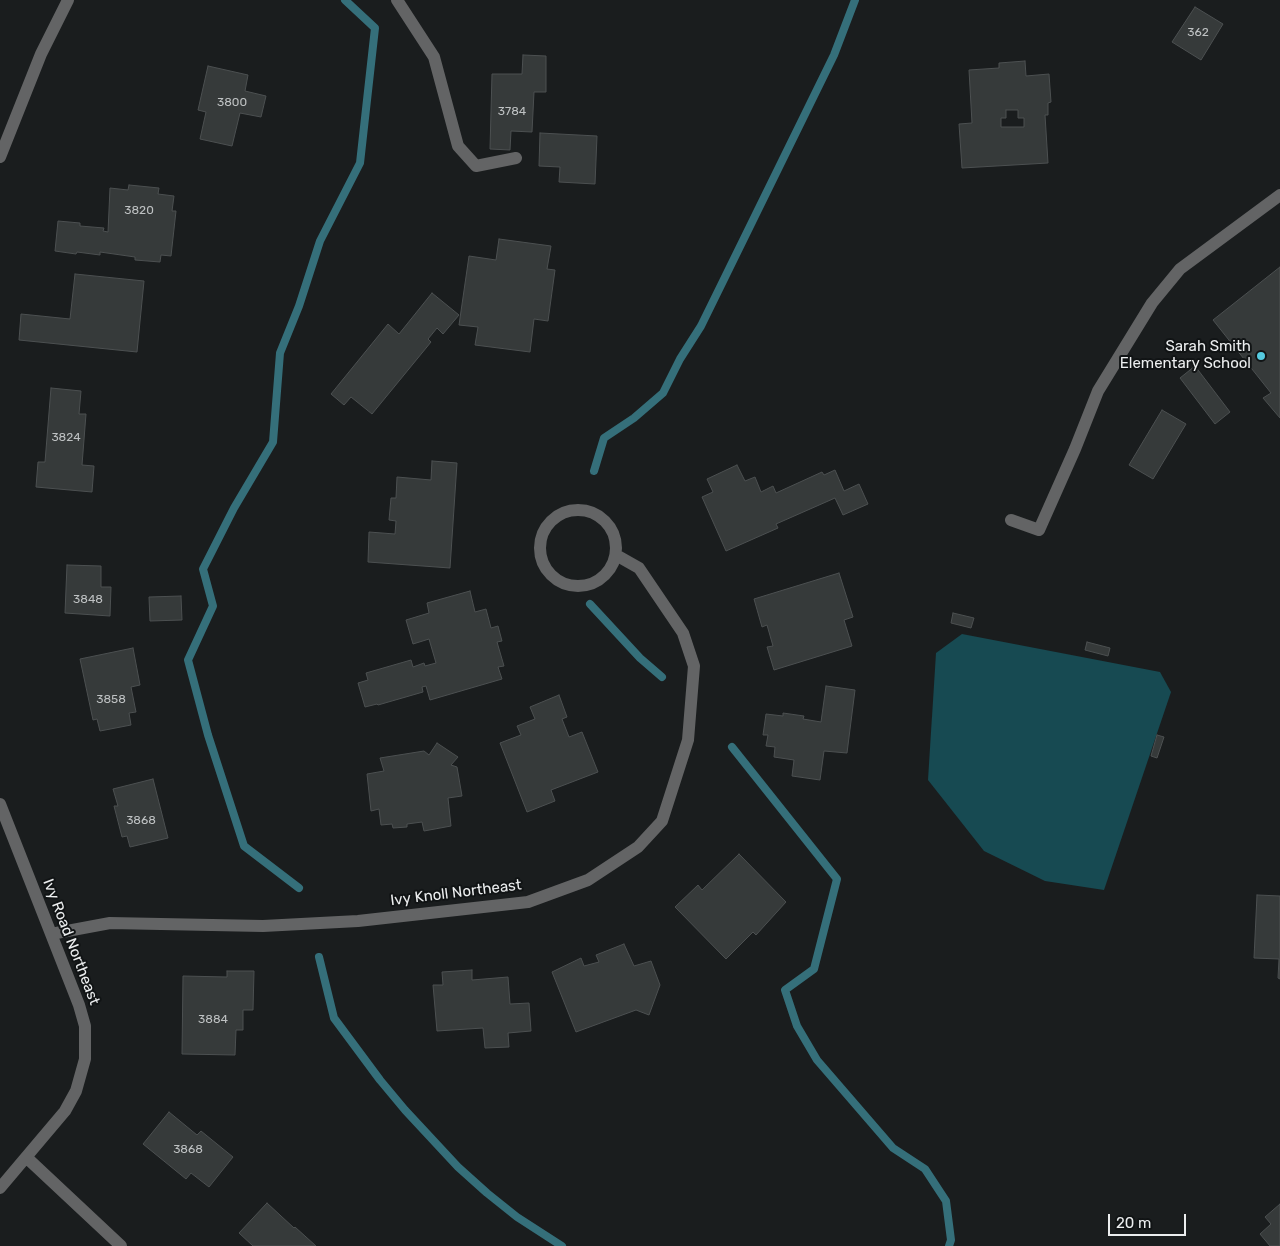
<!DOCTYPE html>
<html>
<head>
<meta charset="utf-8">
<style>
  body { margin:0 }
  #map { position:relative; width:1280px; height:1246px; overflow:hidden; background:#1a1d1e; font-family:Rubik,sans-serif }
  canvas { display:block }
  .scale { position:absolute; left:1108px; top:1214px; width:78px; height:22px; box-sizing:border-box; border:2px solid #eceeef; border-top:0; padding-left:6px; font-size:15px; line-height:18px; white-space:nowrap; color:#eceeef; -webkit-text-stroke:4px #111415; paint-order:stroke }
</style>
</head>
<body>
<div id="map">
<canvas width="1280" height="1246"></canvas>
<div class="scale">20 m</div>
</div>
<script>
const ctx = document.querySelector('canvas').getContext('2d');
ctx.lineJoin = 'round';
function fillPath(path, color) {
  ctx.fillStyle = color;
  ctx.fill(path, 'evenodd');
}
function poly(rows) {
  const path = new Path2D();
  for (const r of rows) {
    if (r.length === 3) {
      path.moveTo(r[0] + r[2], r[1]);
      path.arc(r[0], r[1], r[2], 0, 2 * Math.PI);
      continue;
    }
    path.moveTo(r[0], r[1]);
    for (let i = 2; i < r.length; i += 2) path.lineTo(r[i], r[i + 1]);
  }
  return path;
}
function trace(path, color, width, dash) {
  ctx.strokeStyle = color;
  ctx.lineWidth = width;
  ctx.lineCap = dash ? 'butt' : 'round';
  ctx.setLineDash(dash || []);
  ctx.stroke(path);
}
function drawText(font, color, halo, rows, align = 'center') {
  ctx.font = font + ' Rubik,sans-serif';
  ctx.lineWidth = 4;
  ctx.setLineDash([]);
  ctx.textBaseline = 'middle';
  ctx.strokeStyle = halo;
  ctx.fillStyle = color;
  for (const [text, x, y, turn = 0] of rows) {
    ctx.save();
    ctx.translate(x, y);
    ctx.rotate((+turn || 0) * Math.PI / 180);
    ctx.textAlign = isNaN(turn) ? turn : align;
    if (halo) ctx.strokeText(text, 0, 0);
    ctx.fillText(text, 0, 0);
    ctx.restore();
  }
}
fillPath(poly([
  [962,634,1160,672,1171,692,1104,890,1045,881,984,851,928,780,936,653]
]), '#174a52');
trace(poly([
  [594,471,604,438,634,418,663,393,680,359,701,326,834,55,855,0],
  [590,604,640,658,662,677],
  [732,747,837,879,814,969,785,990,797,1026,817,1060,893,1148,925,1169,946,1201,951,1240,949,1246],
  [299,888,244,846,208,735,188,660,213,606,203,569,234,508,273,442,280,353,299,306,320,241,360,163,375,28,345,0],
  [319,957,334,1018,380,1080,405,1110,458,1167,487,1193,517,1217,562,1246]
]), '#356f7a', 8);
const building = poly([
  [1195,7,1223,24,1201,60,1172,42,1195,7],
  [523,55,546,56,546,92,534,92,532,132,511,131,510,150,490,149,492,74,522,74,523,55],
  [1025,61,1026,76,1049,74,1051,102,1048,103,1048,115,1045,115,1048,163,962,168,959,124,972,123,969,70,999,68,999,63,1025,61],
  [1006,110,1018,110,1018,118,1024,118,1024,127,1001,127,1001,118,1006,118,1006,110],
  [208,66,248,75,245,91,266,96,261,117,240,113,232,146,200,139,206,112,198,110,208,66],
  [540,133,597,136,595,184,559,182,560,167,539,166,540,133],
  [129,185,159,188,158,194,174,196,172,211,176,211,171,256,161,255,160,262,135,260,135,257,100,252,100,255,77,252,76,254,55,251,58,221,80,223,80,226,104,228,103,231,108,232,110,188,128,190,129,185],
  [499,239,551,246,547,269,555,270,548,321,534,319,530,352,475,345,478,327,459,325,469,256,496,260,499,239],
  [1280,267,1280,418,1263,398,1271,393,1213,320,1280,267],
  [75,274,144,281,137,352,19,340,21,314,70,319,75,274],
  [432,293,459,315,443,334,437,328,428,339,431,342,372,414,351,397,344,405,331,394,388,324,399,334,432,293],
  [1195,366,1230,412,1215,424,1180,378,1195,366],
  [51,388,81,391,79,414,86,414,82,465,94,466,92,492,36,487,38,462,45,462,51,388],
  [1162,410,1186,424,1153,479,1129,465,1162,410],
  [432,461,457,463,450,568,368,562,369,532,395,534,396,521,389,520,391,498,396,498,397,477,431,480,432,461],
  [737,465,745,481,755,477,761,492,773,486,776,493,822,472,824,475,835,470,844,491,859,484,868,504,843,515,835,498,776,524,778,528,726,551,702,497,713,492,707,479,737,465],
  [67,565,101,566,101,587,111,587,110,616,65,613,67,565],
  [839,573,853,617,844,620,852,646,774,670,767,647,773,646,767,625,762,627,754,599,839,573],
  [470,591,475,612,486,609,491,628,498,626,502,641,497,642,504,666,498,667,502,679,430,700,426,686,422,687,423,692,378,705,377,704,365,707,358,683,368,680,366,673,411,660,413,667,424,663,425,666,436,663,429,639,413,644,406,620,429,613,427,603,470,591],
  [181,596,182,620,150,621,149,597,181,596],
  [953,613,974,618,971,628,951,623,953,613],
  [1087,642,1110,648,1108,656,1085,650,1087,642],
  [133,648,140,685,131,687,136,712,129,713,131,725,100,731,97,719,93,720,80,659,133,648],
  [826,686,855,690,847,753,824,751,820,780,792,776,794,760,774,757,775,747,766,746,768,735,763,735,766,714,783,716,783,713,804,716,803,719,821,722,826,686],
  [559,695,567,717,562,719,569,737,582,732,598,772,551,790,555,801,527,812,500,743,521,735,517,726,535,719,530,707,559,695],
  [1157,735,1164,737,1157,758,1151,756,1157,735],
  [437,743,458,757,451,765,457,767,462,796,448,798,451,826,424,831,422,822,407,824,407,827,393,828,392,824,381,825,379,809,371,811,367,774,384,771,380,758,424,751,429,755,437,743],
  [153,779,168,838,130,847,127,836,122,837,114,806,118,806,113,789,153,779],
  [739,854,786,902,756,935,753,932,726,959,675,907,698,885,702,890,739,854],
  [1257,895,1280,896,1280,979,1278,978,1279,959,1254,958,1257,895],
  [624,944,634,966,651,961,660,985,649,1015,636,1010,576,1032,552,972,581,958,584,966,599,962,596,955,624,944],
  [472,970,472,980,508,977,510,1004,529,1003,531,1031,508,1033,509,1047,485,1048,483,1028,437,1031,433,985,443,985,442,972,472,970],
  [227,971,254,971,253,1010,243,1010,243,1030,236,1030,235,1055,182,1054,183,976,227,977,227,971],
  [169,1112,197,1135,201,1131,233,1157,209,1187,191,1173,186,1179,143,1144,169,1112],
  [267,1203,294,1228,295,1227,316,1246,253,1246,239,1233,267,1203],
  [1280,1204,1280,1246,1270,1246,1260,1234,1271,1224,1265,1217,1280,1204]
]);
fillPath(building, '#363a3a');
trace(building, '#4c5051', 1);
trace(poly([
  [397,0,434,57,458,146,476,166,516,158],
  [0,157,41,54,68,0],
  [578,548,38],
  [1011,520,1039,530,1075,449,1098,391,1152,303,1180,269,1280,195],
  [0,804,79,1005,85,1026,85,1059,76,1091,65,1111,0,1188],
  [51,934,110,923,263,926,358,921,528,902,588,880,638,847,662,821,688,740,694,666,683,633,639,568,616,555],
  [26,1157,121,1246]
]), '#636465', 12);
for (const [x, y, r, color] of [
  [1261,356,5,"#55cadf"]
]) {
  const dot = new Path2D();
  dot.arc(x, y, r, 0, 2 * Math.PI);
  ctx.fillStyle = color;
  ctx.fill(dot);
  trace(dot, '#111415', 2);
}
drawText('12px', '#bec1c2', null, [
  ["362",1198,33],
  ["3800",232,103],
  ["3784",512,112],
  ["3820",139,211],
  ["3824",66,438],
  ["3848",88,600],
  ["3858",111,700],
  ["3868",141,821],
  ["3884",213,1020],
  ["3868",188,1150]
]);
drawText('15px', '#eceeef', '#111415', [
  ["Sarah Smith",1251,347],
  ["Elementary School",1251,364]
], 'right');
drawText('15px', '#eceeef', '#111415', [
  ["Ivy Knoll Northeast",456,893,-7],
  ["Ivy Road Northeast",71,942,69]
]);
</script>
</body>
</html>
